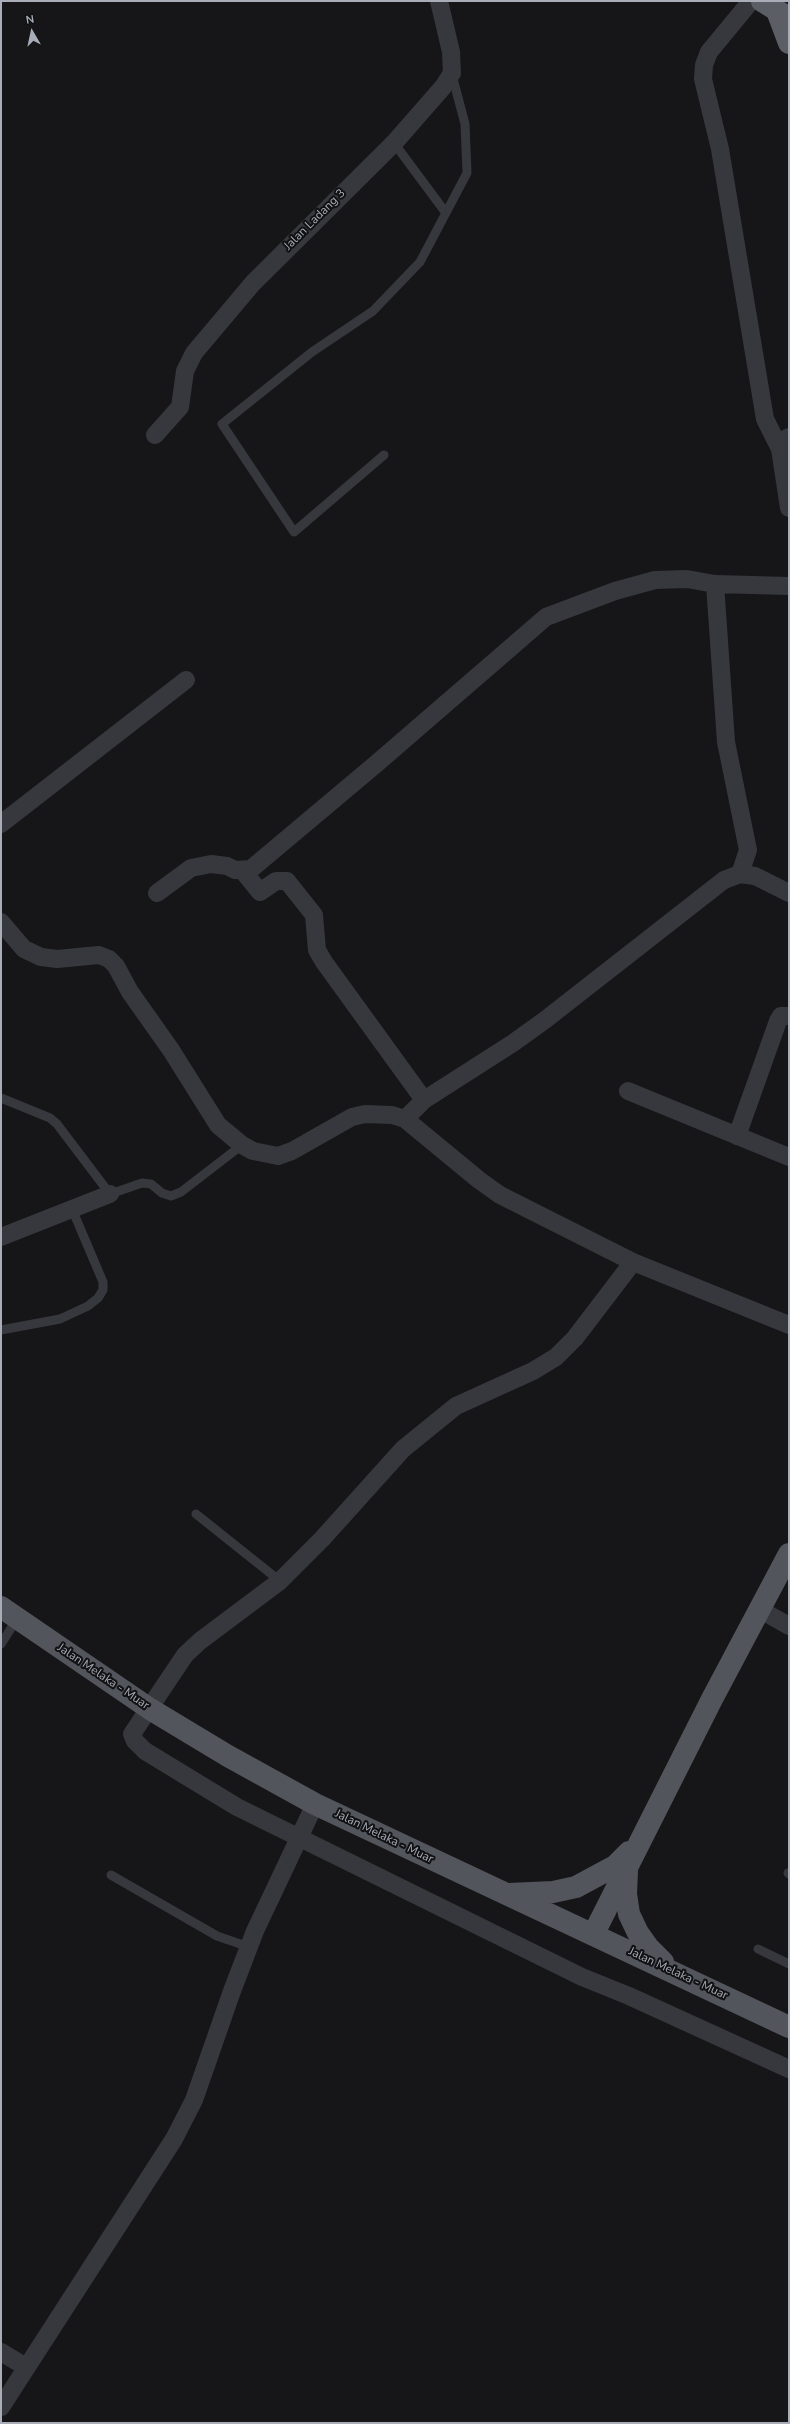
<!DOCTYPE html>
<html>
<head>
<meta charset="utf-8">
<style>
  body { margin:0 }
  #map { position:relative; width:790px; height:2424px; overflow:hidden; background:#161618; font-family:"Nunito Sans",sans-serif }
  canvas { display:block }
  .frame { position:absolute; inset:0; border:2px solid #a8adb8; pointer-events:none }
  .north { position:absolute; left:12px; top:12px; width:40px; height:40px; -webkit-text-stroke:3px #111113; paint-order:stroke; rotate:351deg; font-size:11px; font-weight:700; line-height:16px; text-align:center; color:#a8adb8 }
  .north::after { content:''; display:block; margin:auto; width:14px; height:18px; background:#a8adb8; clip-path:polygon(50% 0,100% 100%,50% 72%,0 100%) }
</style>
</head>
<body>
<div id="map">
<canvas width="790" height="2424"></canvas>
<div class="frame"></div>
<div class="north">N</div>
</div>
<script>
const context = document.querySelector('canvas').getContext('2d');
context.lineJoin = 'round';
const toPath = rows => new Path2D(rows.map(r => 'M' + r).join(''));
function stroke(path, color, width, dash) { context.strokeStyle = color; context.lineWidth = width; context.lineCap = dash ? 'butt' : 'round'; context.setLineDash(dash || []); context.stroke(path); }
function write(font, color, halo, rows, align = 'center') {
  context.font = font + ' "Nunito Sans",sans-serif'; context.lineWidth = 4; context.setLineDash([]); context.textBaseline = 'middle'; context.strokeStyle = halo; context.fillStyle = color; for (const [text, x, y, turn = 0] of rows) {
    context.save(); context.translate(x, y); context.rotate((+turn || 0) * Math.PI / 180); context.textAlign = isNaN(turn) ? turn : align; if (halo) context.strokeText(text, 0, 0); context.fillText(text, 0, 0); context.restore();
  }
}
const service = toPath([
  [394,143,446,213],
  [384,455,294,532,222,424,312,352,373,311,420,262,467,173,465,124,452,75],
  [1,1098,50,1118,57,1124,110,1194,142,1183,151,1184,162,1193,171,1196,181,1192,242,1145],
  [1,1330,60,1319,88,1306,98,1298,103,1290,103,1282,72,1209],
  [196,1514,280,1581],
  [1,1644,17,1619],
  [788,1873,789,1874],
  [111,1875,217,1936,249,1947],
  [758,1949,789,1964]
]);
const minor = toPath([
  [751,1,709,52,704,65,703,79,720,149,765,419,780,449],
  [155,435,180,407,185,371,194,353,253,283,394,143,443,87,452,73,451,52,439,1],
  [789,437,785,439,780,449,789,508],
  [1,824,186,680],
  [243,871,260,892,276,881,287,881,314,915,317,950,324,962,424,1100],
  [740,874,755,876,789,893],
  [157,893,191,868,211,864,227,866,235,870,251,869,376,764,546,617,615,591,655,580,687,579,715,584,789,586],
  [1,922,24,949,41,957,57,959,99,955,109,959,116,966,130,992,171,1050,218,1125,242,1145,253,1151,278,1156,292,1151,352,1117,365,1114,392,1115,405,1119,479,1180,500,1195,633,1262,789,1325],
  [628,1091,789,1157],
  [405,1119,424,1100,513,1043,545,1020,724,880,740,874,748,850,726,742,715,584],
  [737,1136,778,1021,781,1016,789,1016],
  [1,1237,110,1194],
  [633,1262,575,1338,556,1357,533,1371,456,1406,403,1449,322,1539,280,1581,200,1641,185,1655,132,1734,135,1741,145,1751,237,1807,582,1977,629,1996,789,2069],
  [759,1609,789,1626],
  [1,2352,26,2367],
  [1,2407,174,2139,194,2100,232,1991,255,1931,315,1804]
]);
const primary = toPath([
  [1,1607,150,1709,228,1756,315,1804,789,2027],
  [627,1871,626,1894,629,1914,638,1933,648,1947,663,1962],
  [509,1894,553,1892,576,1887,615,1866,629,1852],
  [593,1935,712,1699,789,1554]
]);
const trunk = toPath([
  [762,1,789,18],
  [777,11,789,43]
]);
const streetNames = [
  ["Jalan Ladang 3",315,220,-45],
  ["Jalan Melaka - Muar",103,1677,34],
  ["Jalan Melaka - Muar",384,1837,26],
  ["Jalan Melaka - Muar",678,1974,25]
];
stroke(service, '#37383d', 9);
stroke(minor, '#37383d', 18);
stroke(primary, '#53555c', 22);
stroke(trunk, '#5b5e65', 22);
write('12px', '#a8adb8', '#111113', streetNames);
</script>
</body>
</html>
